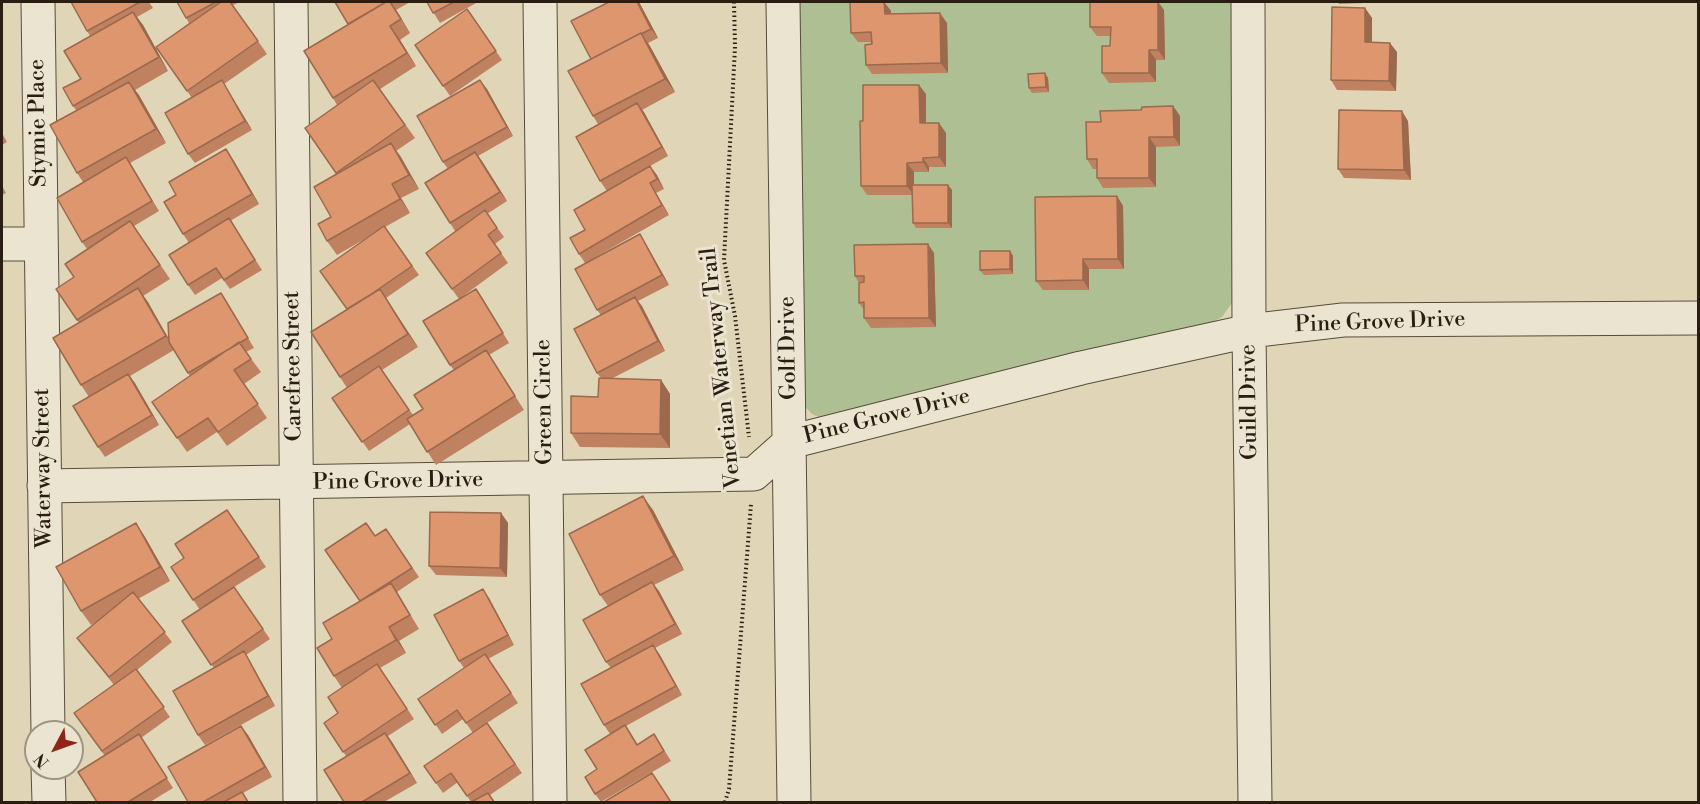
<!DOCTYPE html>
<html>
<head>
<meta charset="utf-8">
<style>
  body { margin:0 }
  #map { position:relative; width:1700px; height:804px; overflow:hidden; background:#e0d6b7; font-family:"Libre Bodoni",serif }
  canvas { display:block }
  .frame { position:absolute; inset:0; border:3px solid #2a1e13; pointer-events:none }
  .north { position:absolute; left:24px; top:720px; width:60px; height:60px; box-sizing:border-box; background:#ebe4d0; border:2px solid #9e9584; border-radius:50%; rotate:229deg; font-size:16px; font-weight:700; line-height:24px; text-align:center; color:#2a1e13 }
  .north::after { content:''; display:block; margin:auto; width:21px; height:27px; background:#8f2418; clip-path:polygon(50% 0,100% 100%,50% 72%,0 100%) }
</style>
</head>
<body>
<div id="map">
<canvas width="1700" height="804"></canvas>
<div class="frame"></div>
<div class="north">N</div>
</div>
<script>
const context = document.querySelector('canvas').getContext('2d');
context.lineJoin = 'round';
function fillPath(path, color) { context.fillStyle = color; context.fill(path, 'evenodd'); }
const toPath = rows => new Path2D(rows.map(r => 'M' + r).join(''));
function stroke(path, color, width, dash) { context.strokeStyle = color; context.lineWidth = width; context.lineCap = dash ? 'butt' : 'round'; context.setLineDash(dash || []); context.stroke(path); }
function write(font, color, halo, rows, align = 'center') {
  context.font = font + ' "Libre Bodoni",serif'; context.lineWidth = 6; context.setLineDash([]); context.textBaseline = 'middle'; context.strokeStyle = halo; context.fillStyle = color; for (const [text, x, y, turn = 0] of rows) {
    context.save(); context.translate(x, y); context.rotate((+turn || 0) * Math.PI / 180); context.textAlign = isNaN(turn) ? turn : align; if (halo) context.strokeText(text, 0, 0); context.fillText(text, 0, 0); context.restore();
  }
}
const green = toPath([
  [794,2,1235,2,1237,287,1232,303,1222,317,1207,325,823,419,812,414,804,406]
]);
const path = toPath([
  [734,2,735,47,724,260,735,316,749,437],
  [725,802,729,789,751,504]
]);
const minor = toPath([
  [38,2,48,732],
  [291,2,300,802],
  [540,2,550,802],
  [783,2,794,802],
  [1248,2,1249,331,1255,802],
  [2,244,41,244],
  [44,486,754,474,790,442,1081,368,1249,331,1343,320,1698,318],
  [48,768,49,802]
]);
const wall = toPath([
  [71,2,149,2,153,8,137,17,143,25,168,71,135,90,166,143,130,163,159,211,134,226,170,279,143,296,169,339,227,302,254,348,246,352,261,372,244,384,267,418,227,446,217,432,187,452,152,402,190,376,174,350,130,376,159,425,105,457,98,447,89,397,81,385,79,323,56,289,74,277,87,249,82,242,83,182,77,173,76,110,73,106,81,79,90,36],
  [177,2,240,2,233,5,267,54,224,84,252,130,195,163,188,154,192,98,156,47,189,23],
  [335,2,410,2,396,10,410,33,400,40,416,66,380,89,415,138,396,151,419,189,401,198,410,213,385,227,419,275,386,298,418,347,382,370,413,415,423,409,454,370,450,365,476,289,509,343,489,355,524,410,436,465,410,424,369,451,332,398,347,388,340,377,347,309,370,236,337,255,327,241,337,174,305,128,337,105,333,98,349,24],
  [427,2,478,2,440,23],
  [609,2,639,2,658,38,648,43,675,92,642,110,668,156,650,166,664,189,656,193,669,215,594,258,640,234,646,244,669,285,638,301,665,351,611,379,661,380,670,394,670,448,580,447,571,433,598,397,601,378,597,373,601,315,597,310,585,263,579,254,585,230,607,191,600,181,598,124,593,116,591,59],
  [884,2,891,11,891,14,947,23,948,73,872,74,866,65,871,42,858,42,851,33],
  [1090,2,1158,2,1164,10,1165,60,1156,60,1156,82,1109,83,1102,73,1110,46,1110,36,1097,36,1090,27],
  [1338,2,1391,2,1339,4],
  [1365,8,1372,18,1372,42,1397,52,1396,91,1337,90,1331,80],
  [467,9,502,60,450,96,415,45],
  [1048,78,1049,92,1032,93,1029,88],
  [487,89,513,136,478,156,507,201,487,214,504,237,495,244,508,263,459,299,426,253,455,231,450,223,448,169,443,162],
  [926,94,926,123,946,133,946,167,929,167,929,172,914,172,914,185,948,185,952,190,952,228,916,228,913,223,913,195,867,195,861,186,863,121],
  [1173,106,1180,116,1180,146,1156,147,1156,187,1103,188,1097,178,1097,169,1093,169,1087,159,1141,110],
  [1408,121,1411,180,1344,178,1338,169],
  [2,133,7,142,2,145],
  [232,158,259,204,230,221,262,270,230,289,222,278,195,295,188,285,189,243,183,234,176,195],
  [2,186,6,193,2,195],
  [1117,196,1123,206,1124,269,1089,269,1089,290,1043,290,1036,281],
  [1010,251,1013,256,1013,274,984,275,980,270],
  [934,253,936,327,871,328,864,318,864,310,859,303,859,283,855,276],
  [227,510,266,567,234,587,270,639,246,655,275,706,205,745,198,735,214,668,182,621,200,610,171,567,184,558],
  [653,510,684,570,654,585,682,634,655,648,682,695,626,726,638,745,654,734,671,761,601,802,595,794,597,769,610,734,604,725,611,668,606,662,608,606,600,595],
  [501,513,508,523,507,577,436,575,429,566],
  [136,523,145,537,170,581,138,599,172,642,137,670,170,717,141,738,173,788,150,802,97,802,105,756,74,713,114,685,77,638,96,622,91,625,81,611],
  [386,529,419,577,397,592,419,629,399,641,406,653,380,668,414,719,388,736,417,783,384,802,344,802,346,756,324,723,338,713,342,688,334,676,332,639,360,601,375,536],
  [489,598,514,645,488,659,518,703,487,723,522,773,490,795,495,802,471,802,458,782,443,793,424,766,473,733,463,719,442,734,418,699,464,668,459,661],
  [248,735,272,777,243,793,249,802,188,802]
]);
const shadedWall = toPath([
  [390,2,398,13,410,33,401,19],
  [637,2,639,2,658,38,651,29],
  [884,2,891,11,891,24,885,14],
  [1158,2,1164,10,1165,60,1158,50],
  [1365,8,1372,18,1372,52,1365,42],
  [133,12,143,25,168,71,159,57],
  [940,13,947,23,948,73,941,63],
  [390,26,400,40,416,66,407,53],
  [641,33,650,46,675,92,665,79],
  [1390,43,1397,52,1396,91,1389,81],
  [1149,50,1156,60,1156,82,1149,73],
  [1045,73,1048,78,1049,92,1046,87],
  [222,80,252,130,245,121],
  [480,80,487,89,513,136,507,127],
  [129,82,139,95,166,143,156,129],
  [919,85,926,94,926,133,920,123],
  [637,103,644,112,668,156,662,147],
  [1173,106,1180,116,1180,146,1174,137],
  [1402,111,1408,121,1411,180,1404,170],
  [939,123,946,133,946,167,939,157],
  [1149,137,1156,147,1156,187,1149,178],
  [391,143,401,157,419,189,409,175],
  [226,149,232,158,259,204,252,194],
  [475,152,482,161,507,201,500,192],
  [923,158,929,167,929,172,923,162],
  [907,163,914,172,914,195,907,186],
  [650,166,657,175,664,189,657,179],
  [650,183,656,193,669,215,662,205],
  [392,184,401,198,410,213,400,199],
  [948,185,952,190,952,228,948,223],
  [1117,196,1123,206,1124,269,1118,259],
  [640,234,646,244,669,285,662,275],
  [928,244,934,253,936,327,929,318],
  [1010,251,1013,256,1013,274,1010,269],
  [1083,259,1089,269,1089,290,1083,280],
  [138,288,148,302,175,350,166,336],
  [380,289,389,303,418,347,408,334],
  [476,289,483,299,509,343,503,333],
  [635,297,642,306,665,351,658,341],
  [128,374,135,383,159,425,152,415],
  [661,380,670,394,670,448,660,434],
  [643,496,653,510,684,570,674,556],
  [501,513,508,523,507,577,500,568],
  [136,523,145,537,170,581,160,567],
  [652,582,659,591,682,634,675,624],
  [483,589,489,598,514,645,508,635],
  [389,627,399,641,406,653,396,640],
  [653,645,660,655,682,695,676,686],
  [244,651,250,661,275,706,268,696],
  [241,726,248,735,272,777,265,767],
  [385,733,392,742,417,783,410,773]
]);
const building = toPath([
  [71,2,140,2,87,31,71,2],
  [177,2,216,2,186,18,177,2],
  [221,2,230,2,258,41,187,91,156,47,221,2],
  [335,2,386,2,348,24,335,2],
  [386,2,390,2,401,19,390,26,407,53,333,98,304,51,386,2],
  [427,2,454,2,433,13,427,2],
  [609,2,637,2,651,29,641,34,641,33,591,59,571,21,609,2],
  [850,2,884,2,885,14,940,13,941,63,866,65,865,45,872,44,871,32,851,33,850,2],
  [1090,2,1158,2,1158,50,1149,50,1149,73,1102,73,1102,46,1110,46,1111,27,1090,27,1090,2],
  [1332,7,1365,8,1365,42,1390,43,1389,81,1331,80,1332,7],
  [467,9,496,51,443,86,415,45,467,9],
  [133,12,159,57,73,106,63,88,81,79,64,51,133,12],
  [641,33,665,79,593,116,568,71,641,33],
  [1045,73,1046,87,1029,88,1028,74,1045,73],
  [222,80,245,121,188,154,165,113,222,80],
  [373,80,405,125,336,173,305,128,373,80],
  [480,80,507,127,443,162,417,116,480,80],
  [129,82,156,129,77,173,50,125,129,82],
  [863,85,919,85,920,123,939,123,939,157,923,158,923,162,907,163,907,186,861,186,860,121,863,121,863,85],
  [637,103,662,147,600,181,576,137,637,103],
  [1173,106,1174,137,1149,137,1149,178,1097,178,1097,159,1087,159,1086,122,1101,122,1100,111,1141,110,1142,107,1173,106],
  [1339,110,1402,111,1404,170,1338,169,1339,110],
  [391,143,409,175,392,184,400,199,327,241,318,224,331,217,314,187,391,143],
  [226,149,252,194,183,234,164,202,176,195,169,182,226,149],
  [475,152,500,192,450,223,425,183,475,152],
  [126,157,152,201,82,242,57,198,126,157],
  [650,166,657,179,650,183,662,205,579,254,570,238,585,230,574,210,650,166],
  [912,185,948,185,948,223,913,223,912,185],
  [1117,196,1118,259,1083,259,1083,280,1036,281,1035,197,1117,196],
  [485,210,497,228,488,235,501,253,452,289,426,253,485,210],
  [229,218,255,260,224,280,216,268,188,285,169,255,229,218],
  [130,221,160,265,77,320,56,289,74,277,65,264,130,221],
  [384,226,412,266,370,295,347,309,320,271,384,226],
  [640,234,662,275,597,310,575,269,640,234],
  [928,244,929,318,864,318,864,302,859,303,859,283,864,282,864,276,855,276,854,245,928,244],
  [980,251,1010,251,1010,269,980,270,980,251],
  [138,288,166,336,81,385,53,338,138,288],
  [380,289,408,334,340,377,311,332,380,289],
  [476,289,503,333,450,365,423,321,476,289],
  [221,293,248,338,188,373,169,342,168,323,221,293],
  [635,297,658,341,597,373,574,329,635,297],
  [239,342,251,359,234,370,258,404,218,432,208,418,177,438,152,402,239,342],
  [486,350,515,396,427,452,407,419,423,409,414,395,486,350],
  [379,366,409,410,362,442,332,398,379,366],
  [128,374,152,415,98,447,73,406,128,374],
  [599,378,661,380,660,434,571,433,571,396,598,397,599,378],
  [643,496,674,556,600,595,569,534,643,496],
  [227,510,259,557,193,600,171,567,184,558,175,544,227,510],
  [430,512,501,513,500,568,429,566,430,512],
  [136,523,160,567,81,611,56,567,136,523],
  [366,523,375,536,386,529,412,568,360,601,325,550,366,523],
  [652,582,675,624,606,662,583,620,652,582],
  [391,583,410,615,389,627,396,640,334,676,317,648,332,639,323,623,391,583],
  [234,587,263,629,211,665,182,621,234,587],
  [483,589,508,635,459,661,434,615,483,589],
  [133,592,165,632,109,677,77,638,133,592],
  [653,645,676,686,604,725,581,684,653,645],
  [244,651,268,696,198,735,173,691,244,651],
  [485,654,511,693,466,723,457,710,435,725,418,699,485,654],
  [377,664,407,709,343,752,324,723,338,713,328,697,377,664],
  [136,669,164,707,102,751,74,713,136,669],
  [487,723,515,764,467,796,451,773,436,783,424,766,487,723],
  [625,725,637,745,654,734,664,751,595,794,585,777,597,769,585,750,625,725],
  [241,726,265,767,203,802,188,802,168,767,241,726],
  [385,733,410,773,362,802,344,802,324,770,385,733],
  [139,734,167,778,128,802,97,802,78,772,139,734],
  [652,773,671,802,604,802,652,773],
  [242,792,248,802,224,802,242,792],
  [488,793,494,802,471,802,488,793]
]);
const streetNames = [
  ["Stymie Place",39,123,-91],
  ["Pine Grove Drive",1380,323,-2],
  ["Golf Drive",789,348,-91],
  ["Carefree Street",294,366,-91],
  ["Venetian Waterway Trail",722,368,-96],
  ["Green Circle",545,402,-91],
  ["Guild Drive",1250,402,-91],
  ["Pine Grove Drive",887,417,-14],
  ["Waterway Street",44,468,-91],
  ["Pine Grove Drive",398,482,-1]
];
fillPath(green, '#adbf93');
stroke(minor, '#584c3c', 35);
stroke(path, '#2a1e13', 4, [1.5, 3]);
stroke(minor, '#ebe4d0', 33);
fillPath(wall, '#bf815f');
fillPath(shadedWall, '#9b694e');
fillPath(building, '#de966f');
stroke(building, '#9b694e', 1.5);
write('22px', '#2a1e13', '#ebe4d0', streetNames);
</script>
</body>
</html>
